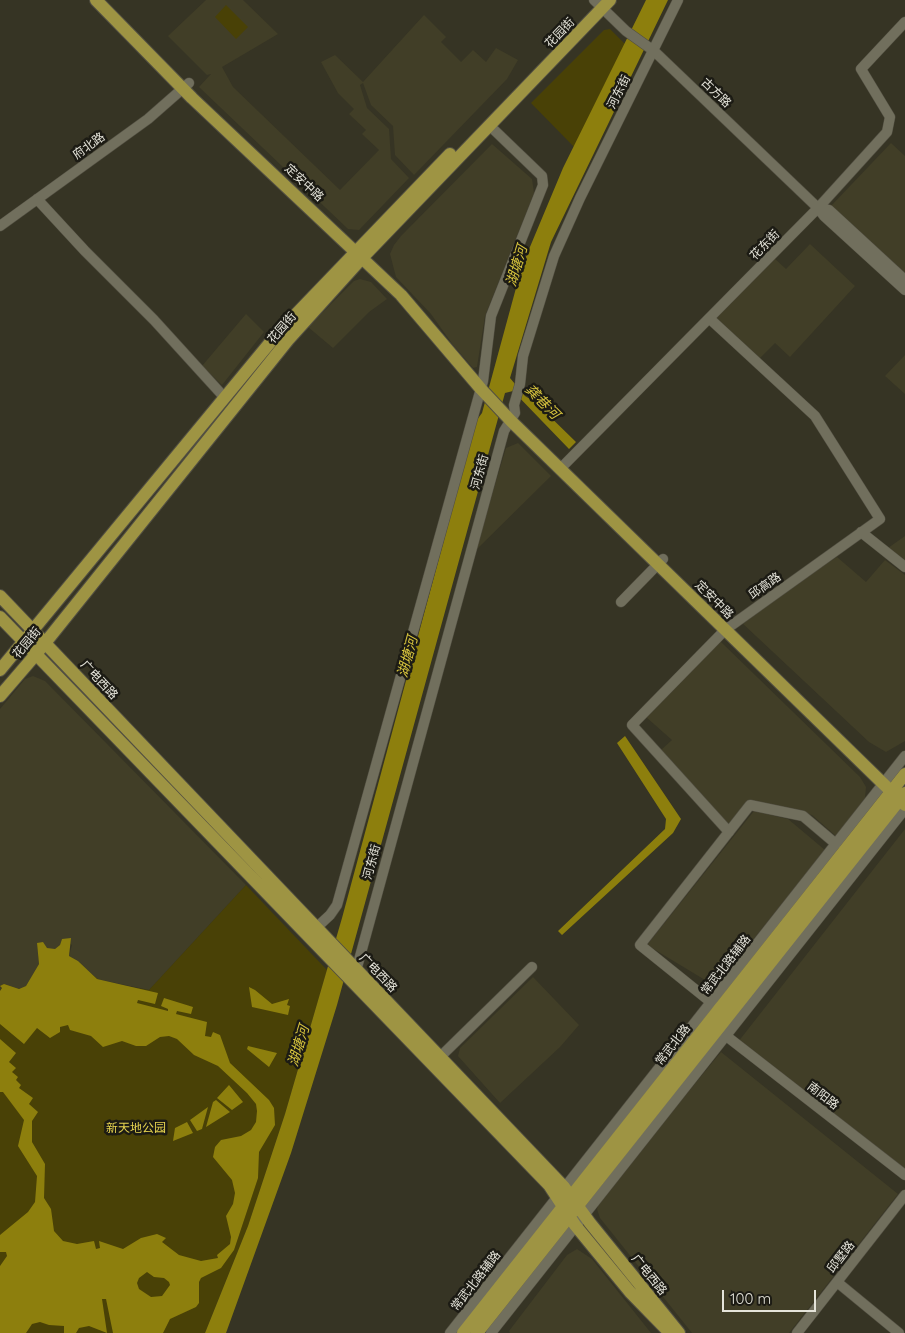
<!DOCTYPE html>
<html>
<head>
<meta charset="utf-8">
<style>
  body { margin:0 }
  #map { position:relative; width:905px; height:1333px; overflow:hidden; background:#363424; font-family:Quicksand,sans-serif }
  canvas { display:block }
  .scale { position:absolute; left:722px; top:1290px; width:94px; height:22px; box-sizing:border-box; border:2px solid #e5e4da; border-top:0; padding-left:6px; font-size:15px; line-height:18px; white-space:nowrap; color:#e5e4da; -webkit-text-stroke:4px #1c1b14; paint-order:stroke }
</style>
</head>
<body>
<div id="map">
<canvas width="905" height="1333"></canvas>
<div class="scale">100 m</div>
</div>
<script>
const context = document.querySelector('canvas').getContext('2d');
context.lineJoin = 'round';
function fillPath(path, color) { context.fillStyle = color; context.fill(path, 'evenodd'); }
const toPath = rows => new Path2D(rows.map(r => 'M' + r).join(''));
function stroke(path, color, width, dash) { context.strokeStyle = color; context.lineWidth = width; context.lineCap = dash ? 'butt' : 'round'; context.setLineDash(dash || []); context.stroke(path); }
function write(font, color, halo, rows, align = 'center') {
  context.font = font + ' Quicksand,"Noto Sans SC",sans-serif'; context.lineWidth = 5; context.setLineDash([]); context.textBaseline = 'middle'; context.strokeStyle = halo; context.fillStyle = color; for (const [text, x, y, turn = 0] of rows) {
    context.save(); context.translate(x, y); context.rotate((+turn || 0) * Math.PI / 180); context.textAlign = isNaN(turn) ? turn : align; if (halo) context.strokeText(text, 0, 0); context.fillText(text, 0, 0); context.restore();
  }
}
const built = toPath([
  [206,0,243,0,278,34,222,67,233,87,340,190,379,150,362,134,366,130,349,114,354,109,338,93,321,62,335,55,363,82,424,15,446,37,441,42,461,62,473,50,486,62,496,48,518,60,507,79,414,175,395,155,393,126,371,105,363,83,360,85,367,108,389,129,391,159,409,178,359,230,348,229,199,87,211,74,207,75,168,36],
  [891,143,905,156,905,274,830,207],
  [492,144,532,179,534,193,485,316,477,367,473,368,453,345,431,314,396,277,390,254,394,245,401,236],
  [810,244,855,286,790,357,775,343,759,359,716,318,774,258,786,269],
  [360,279,371,282,387,299,369,312,333,348,308,327,354,281],
  [246,314,264,332,222,385,202,366],
  [905,355,905,394,885,376],
  [518,443,551,476,475,551,506,448],
  [905,536,905,562,888,548],
  [837,557,866,582,885,560,905,575,905,741,886,752,869,742,741,622,788,588],
  [720,641,860,777,866,787,865,798,836,836,812,815,748,801,728,826,661,750,672,740,646,717],
  [33,676,45,681,246,885,149,990,97,979,78,961,69,956,72,945,62,939,60,945,55,949,49,949,37,943,39,964,26,986,19,989,0,987,2,988,0,991,0,709,25,679],
  [754,811,788,819,825,850,719,982,710,983,647,945],
  [905,829,905,1169,738,1042],
  [533,977,579,1025,560,1047,500,1103,458,1056,460,1048],
  [721,1052,898,1194,789,1333,692,1333,600,1218,597,1209,600,1199],
  [577,1249,592,1259,651,1333,510,1333,509,1331,567,1255]
]);
const green = toPath([
  [226,5,248,27,236,39,215,17],
  [610,29,625,44,574,147,531,103,604,30],
  [246,885,327,970,285,1114,248,1226,205,1333,0,1333,0,991,2,988,0,986,4,984,19,989,91,974,102,982,149,990]
]);
const water = toPath([
  [646,0,668,0,551,242,510,378,525,396,535,402,576,442,569,449,513,391,505,393,337,1005,291,1153,226,1333,205,1333,248,1226,285,1114,342,918,476,421,482,413,522,266,563,168],
  [625,736,681,819,673,833,562,935,558,931,665,829,666,819,617,743],
  [71,938,69,956,78,961,97,979,158,993,155,1004,138,1000,137,1003,168,1011,168,1009,161,1006,164,998,193,1007,191,1014,177,1011,176,1014,207,1022,205,1036,211,1037,213,1032,220,1035,230,1063,269,1100,274,1108,275,1125,259,1152,258,1178,234,1250,221,1268,201,1278,199,1282,199,1303,196,1307,170,1319,163,1333,113,1333,106,1299,102,1299,107,1333,89,1326,79,1328,76,1333,64,1333,64,1326,49,1325,40,1322,32,1324,26,1333,0,1333,0,1266,7,1256,6,1252,0,1252,0,1235,28,1212,35,1202,37,1176,18,1146,24,1120,3,1092,0,1092,0,1039,16,1053,9,1062,16,1068,12,1072,18,1077,16,1080,21,1085,19,1088,33,1098,29,1104,38,1112,32,1121,32,1142,45,1164,44,1198,51,1209,54,1231,63,1241,77,1244,94,1241,96,1249,100,1248,99,1241,123,1249,141,1238,157,1234,166,1238,162,1242,179,1255,201,1261,218,1258,217,1255,230,1244,231,1237,226,1216,233,1204,235,1193,232,1180,213,1157,215,1147,221,1140,241,1136,251,1130,256,1122,257,1111,256,1104,247,1093,218,1066,194,1055,177,1039,169,1036,160,1037,146,1046,136,1046,122,1041,103,1047,91,1036,70,1030,68,1025,60,1027,60,1032,50,1038,37,1028,24,1044,0,1024,0,991,2,988,0,986,4,984,19,989,26,986,39,964,37,943,43,942,47,948,55,949,60,945,62,939],
  [147,1272,154,1277,164,1278,169,1282,170,1285,162,1296,151,1297,139,1289,137,1283,139,1278],
  [249,987,255,990,272,1004,289,999,287,1005,290,1006,288,1015,252,1007],
  [248,1046,277,1053,269,1067,247,1049],
  [229,1085,243,1102,232,1110,217,1098],
  [216,1100,230,1112,206,1127,213,1102],
  [208,1107,202,1129,197,1131,190,1120],
  [187,1122,193,1133,173,1141,175,1128]
]);
const minor = toPath([
  [594,0,626,31,654,51,818,208,824,216,905,290],
  [37,199,85,251,154,320,225,398],
  [818,208,829,210,905,280],
  [0,226,148,119,189,83],
  [710,319,815,416,880,519,725,630,632,725,729,832],
  [561,468,818,208,887,132,890,117,861,69,905,22],
  [861,532,905,567],
  [621,602,663,559],
  [315,929,330,915,337,905,483,381,491,316,543,185,542,176,490,126],
  [356,971,504,431,515,413,514,405,520,384,523,356,554,256,580,198,678,0],
  [712,1003,640,945,750,805,803,816,836,844],
  [725,1035,905,1175],
  [440,1057,532,967],
  [837,1282,899,1333],
  [450,1333,905,756],
  [491,1333,905,809],
  [797,1333,905,1195]
]);
const major = toPath([
  [96,0,192,98,401,295,481,389,511,421,905,805],
  [0,596,564,1187,590,1223,679,1333],
  [0,617,549,1185,575,1225,630,1292,667,1330],
  [0,670,278,333,450,154],
  [0,696,37,653,288,340,362,258,610,0],
  [463,1333,905,774],
  [477,1333,905,793]
]);
const streetNames = [
  ["花园街",560,33,-46],
  ["河东街",619,92,-63],
  ["古方路",716,93,44],
  ["府北路",89,146,-36],
  ["定安中路",304,183,43],
  ["花东街",765,245,-46],
  ["花园街",282,328,-49],
  ["河东街",480,472,-75],
  ["邱高路",765,586,-35],
  ["定安中路",714,600,45],
  ["花园街",27,643,-50],
  ["广电西路",99,680,47],
  ["河东街",372,862,-75],
  ["常武北路辅路",726,965,-52],
  ["广电西路",378,973,46],
  ["常武北路",673,1045,-52],
  ["南阳路",823,1096,38],
  ["邱墅路",841,1257,-52],
  ["广电西路",649,1275,51],
  ["常武北路辅路",476,1281,-52]
];
const parkNames = [
  ["新天地公园",136,1128]
];
const waterNames = [
  ["湖塘河",517,266,-73],
  ["龚巷河",542,402,45],
  ["湖塘河",408,657,-75],
  ["湖塘河",299,1046,-73]
];
fillPath(built, '#413e27');
fillPath(green, '#494106');
fillPath(water, '#8d7f0d');
stroke(minor, '#524f42', 11);
stroke(major, '#524f42', 14);
stroke(minor, '#716f5d', 10);
stroke(major, '#9e9443', 12);
write('12px', '#e5e4da', '#1c1b14', streetNames);
write('12px', '#e6d34f', '#1c1b14', parkNames);
write('italic 14px', '#d7c43d', '#1c1b14', waterNames);
</script>
</body>
</html>
